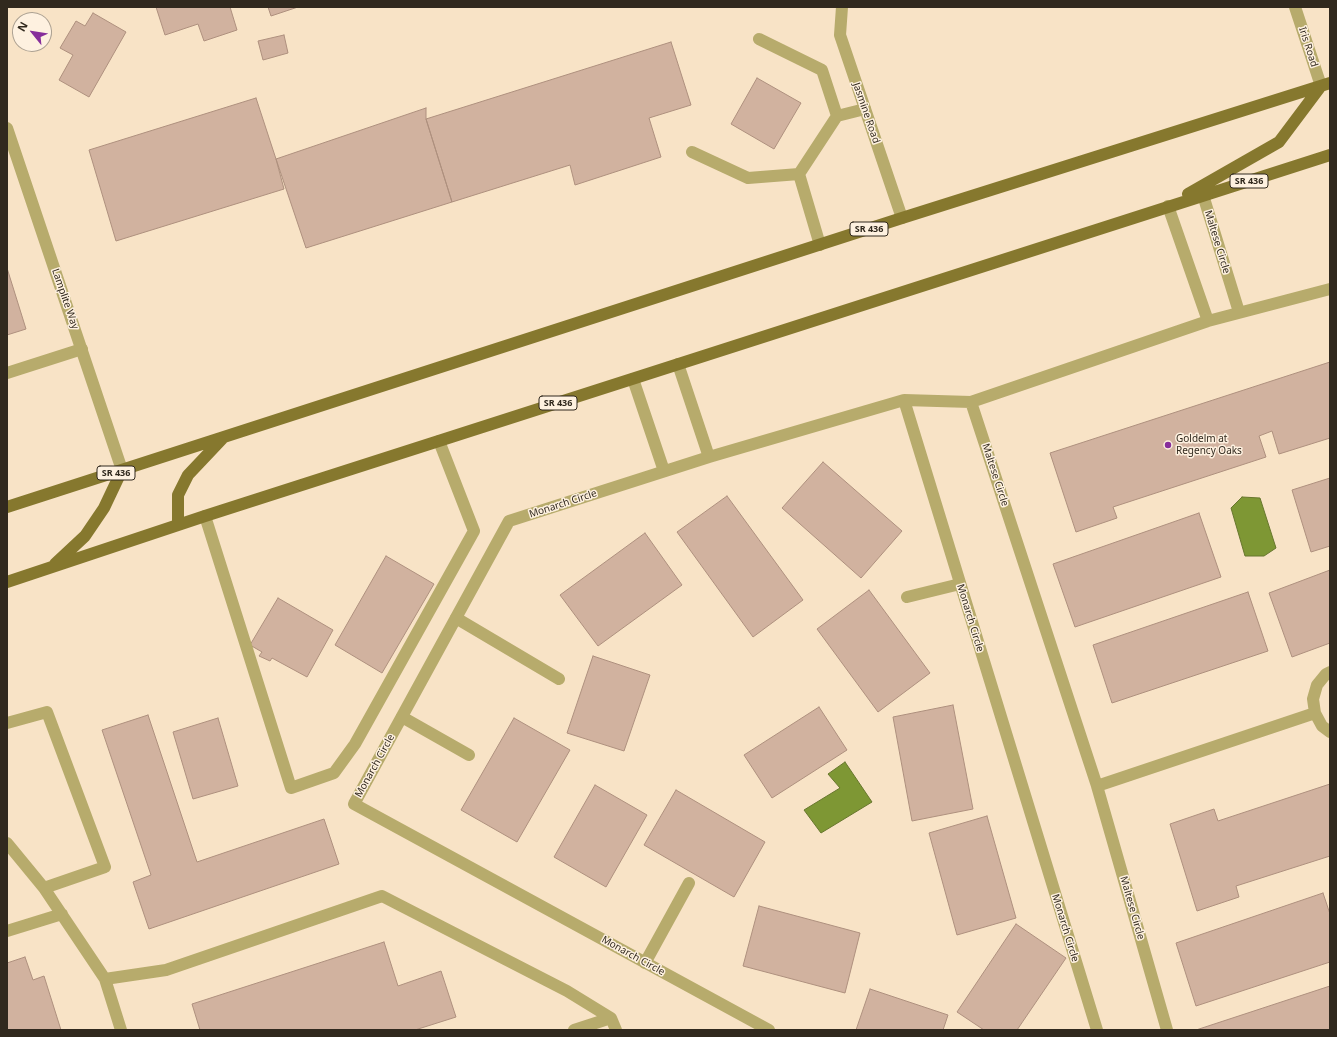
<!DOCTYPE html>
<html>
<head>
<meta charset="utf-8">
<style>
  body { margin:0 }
  #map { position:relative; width:1337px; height:1037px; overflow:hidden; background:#f8e3c6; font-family:"Noto Sans",sans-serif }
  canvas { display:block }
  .frame { position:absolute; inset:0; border:8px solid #31291e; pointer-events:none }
  .north { position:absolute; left:12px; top:12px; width:40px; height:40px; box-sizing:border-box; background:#fef1e0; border:1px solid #aca192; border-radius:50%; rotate:300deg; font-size:11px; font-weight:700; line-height:16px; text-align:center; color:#31291e }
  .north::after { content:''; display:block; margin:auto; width:14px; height:18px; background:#872e9b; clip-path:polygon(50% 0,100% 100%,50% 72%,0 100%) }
</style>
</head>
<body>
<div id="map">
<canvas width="1337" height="1037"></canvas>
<div class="frame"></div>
<div class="north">N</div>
</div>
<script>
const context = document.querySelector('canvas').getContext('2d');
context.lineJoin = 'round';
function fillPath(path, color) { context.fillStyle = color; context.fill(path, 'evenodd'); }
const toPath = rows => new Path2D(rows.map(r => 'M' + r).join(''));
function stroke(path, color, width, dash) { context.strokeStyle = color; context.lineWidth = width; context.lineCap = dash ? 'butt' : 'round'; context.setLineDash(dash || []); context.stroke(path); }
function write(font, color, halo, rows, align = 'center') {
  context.font = font + ' "Noto Sans",sans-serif'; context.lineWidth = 3; context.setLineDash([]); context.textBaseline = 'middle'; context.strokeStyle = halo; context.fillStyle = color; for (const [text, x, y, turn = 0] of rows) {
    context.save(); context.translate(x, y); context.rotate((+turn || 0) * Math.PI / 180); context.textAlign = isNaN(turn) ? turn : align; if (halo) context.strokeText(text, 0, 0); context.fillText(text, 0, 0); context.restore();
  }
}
const water = toPath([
  [1242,497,1260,498,1276,548,1264,556,1245,556,1231,508,1242,497],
  [845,762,872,802,821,833,804,810,840,788,828,774,845,762]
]);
const building = toPath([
  [156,7,230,7,237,30,204,41,198,24,165,35,156,7],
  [268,7,298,7,271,16,268,7],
  [93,13,126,32,89,97,59,80,73,55,60,48,76,21,85,26,93,13],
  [284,35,288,53,263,60,258,41,284,35],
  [671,42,691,105,649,118,661,157,575,185,570,165,452,202,426,119,671,42],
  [757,78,801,103,774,149,731,124,757,78],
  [256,98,276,159,284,189,116,241,89,150,256,98],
  [426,108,426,119,452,202,306,248,276,159,426,108],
  [7,268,26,329,7,335,7,268],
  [1330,362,1330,438,1279,454,1272,431,1259,436,1266,457,1113,507,1117,518,1076,532,1050,453,1330,362],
  [823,462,902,531,861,578,782,508,823,462],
  [1330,478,1330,546,1311,552,1292,490,1330,478],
  [727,496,803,600,753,637,677,532,727,496],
  [1199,513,1221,577,1075,627,1053,564,1199,513],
  [645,533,682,585,598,646,560,595,645,533],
  [386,556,434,584,382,673,335,645,386,556],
  [1330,570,1330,643,1292,657,1269,593,1330,570],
  [869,590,930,673,878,712,817,629,869,590],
  [1248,592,1268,651,1112,703,1093,645,1248,592],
  [278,598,333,630,307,677,272,658,270,661,259,656,262,652,250,645,278,598],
  [593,656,650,675,624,751,567,733,593,656],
  [953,705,973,809,912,821,893,717,953,705],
  [819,707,847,750,772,798,744,755,819,707],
  [148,715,197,862,324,819,339,864,149,929,133,882,151,875,102,730,148,715],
  [218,718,238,786,193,799,173,732,218,718],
  [514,718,570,750,517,842,461,810,514,718],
  [1330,784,1330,856,1236,886,1239,897,1197,911,1170,824,1214,809,1218,821,1330,784],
  [595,785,647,815,606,887,554,857,595,785],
  [676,790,765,842,734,897,644,845,676,790],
  [987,816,1016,918,957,935,929,833,987,816],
  [1323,893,1330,914,1330,962,1196,1006,1176,943,1323,893],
  [759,906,860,933,845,993,743,966,759,906],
  [1016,924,1066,958,1017,1030,984,1030,957,1012,1016,924],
  [384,942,398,986,441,971,456,1017,415,1030,200,1030,192,1004,384,942],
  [25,957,33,980,44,976,61,1030,7,1030,7,963,25,957],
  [1330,986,1330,1030,1196,1030,1330,986],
  [870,989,948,1015,943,1030,856,1030,870,989]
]);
const service = toPath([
  [759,39,822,70,837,116,865,109],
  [692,152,748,178,799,174,820,245],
  [799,174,837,116],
  [7,373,82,349],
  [205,516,291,788,334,773,355,744,474,531,439,441],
  [907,597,960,584],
  [456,618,559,679],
  [402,717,469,755],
  [7,723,47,712,105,867,44,888],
  [7,843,44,888,105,979,166,970,382,896,567,991,611,1018,616,1030],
  [7,931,62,914],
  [645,963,689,883],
  [105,979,121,1030],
  [574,1030,611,1018]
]);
const minor = toPath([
  [842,7,840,35,902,218],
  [1295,7,1321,86],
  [7,128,122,470],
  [1203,195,1239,312],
  [1168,206,1208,321],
  [678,364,709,457],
  [633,379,664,471],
  [904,400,971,402],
  [1330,672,1326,674,1317,685,1313,699,1315,713,1322,726,1330,732],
  [1097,786,1315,713],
  [769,1030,354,804,509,521,709,457,904,400,1097,1030],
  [1167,1030,1097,786,971,402,1208,321,1330,289]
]);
const primary = toPath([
  [1188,194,1279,142,1321,86],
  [7,507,902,218,1330,83],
  [178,525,178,495,188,475,223,438],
  [55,564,85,536,104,508,122,470],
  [7,582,205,516,1330,155]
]);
const markers = [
  [1168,445,4,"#872e9b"]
];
const shields = [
  [1249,181,38],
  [869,229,38],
  [558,403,38],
  [116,473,38]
];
const shieldNames = [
  ["SR 436",1249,181],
  ["SR 436",869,229],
  ["SR 436",558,403],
  ["SR 436",116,473]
];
const streetNames = [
  ["Iris Road",1308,47,72],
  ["Jasmine Road",866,113,71],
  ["Maltese Circle",1217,242,73],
  ["Lamplite Way",65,299,71],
  ["Maltese Circle",995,475,72],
  ["Monarch Circle",563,504,-18],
  ["Monarch Circle",970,618,73],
  ["Monarch Circle",375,766,-61],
  ["Maltese Circle",1132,908,74],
  ["Monarch Circle",1065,928,73],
  ["Monarch Circle",633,956,29]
];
const poiNames = [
  ["Goldelm at",1176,439],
  ["Regency Oaks",1176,451]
];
fillPath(water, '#7e9734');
stroke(water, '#67762d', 1);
fillPath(building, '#d1b29f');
stroke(building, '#ae907e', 1);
stroke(service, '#b7ab6c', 12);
stroke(minor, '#b7ab6c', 12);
stroke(primary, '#86782e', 12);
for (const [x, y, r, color] of markers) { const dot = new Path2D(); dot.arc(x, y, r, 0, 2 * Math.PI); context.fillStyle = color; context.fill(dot); stroke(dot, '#fef1e0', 1.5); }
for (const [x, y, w] of shields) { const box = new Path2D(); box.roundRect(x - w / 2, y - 7, w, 14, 3); context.fillStyle = '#fef1e0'; context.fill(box); stroke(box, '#31291e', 1); }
write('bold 9px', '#31291e', null, shieldNames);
write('10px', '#31291e', '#fef1e0', streetNames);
write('10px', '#31291e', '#fef1e0', poiNames, 'left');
</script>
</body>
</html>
